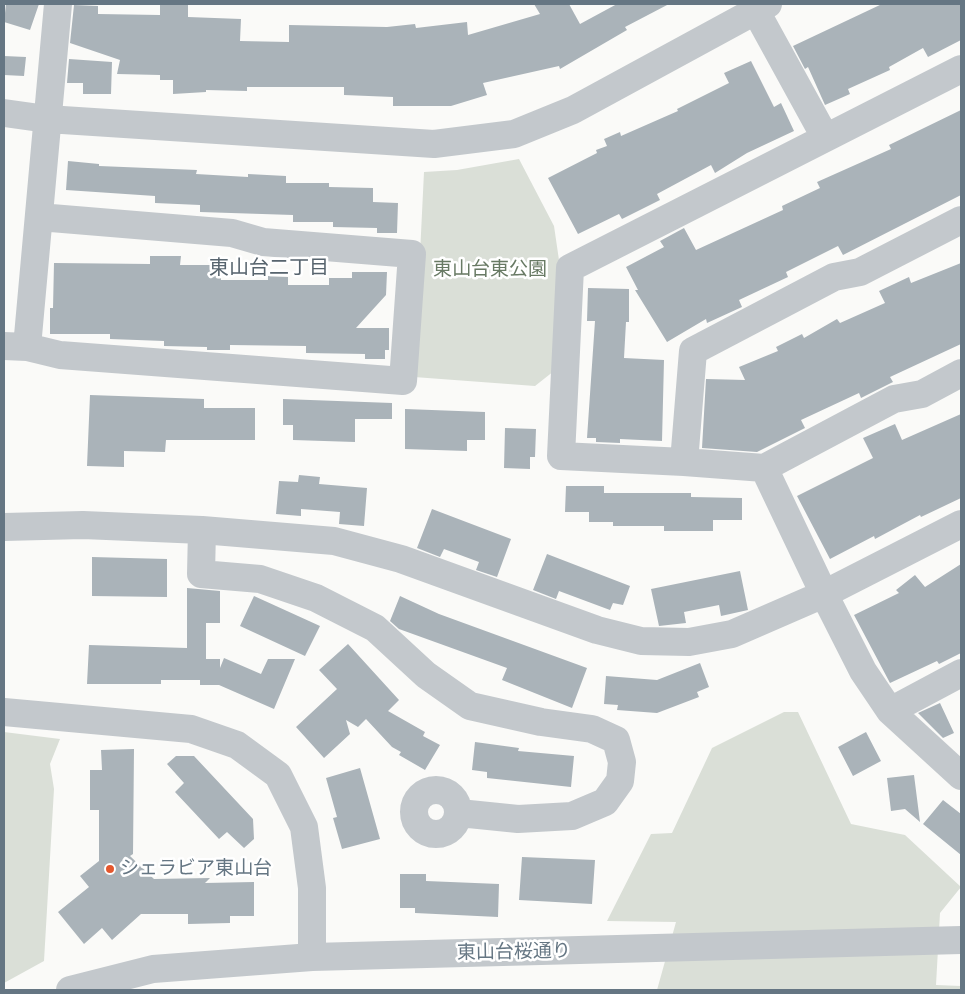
<!DOCTYPE html>
<html>
<head>
<meta charset="utf-8">
<style>
  body { margin:0 }
  #map { position:relative; width:965px; height:994px; overflow:hidden; background:#fafaf8; font-family:"Titillium Web",sans-serif }
  canvas { display:block }
  .frame { position:absolute; inset:0; border:5px solid #657683; pointer-events:none }
</style>
</head>
<body>
<div id="map">
<canvas width="965" height="994"></canvas>
<div class="frame"></div>
</div>
<script>
const context = document.querySelector('canvas').getContext('2d');
context.lineJoin = 'round';
function fillPath(path, color) { context.fillStyle = color; context.fill(path, 'evenodd'); }
const toPath = rows => new Path2D(rows.map(r => 'M' + r).join(''));
function stroke(path, color, width, dash) { context.strokeStyle = color; context.lineWidth = width; context.lineCap = dash ? 'butt' : 'round'; context.setLineDash(dash || []); context.stroke(path); }
function write(font, color, halo, rows, align = 'center') {
  context.font = font + ' "Titillium Web","Noto Sans JP",sans-serif'; context.lineWidth = 5; context.setLineDash([]); context.textBaseline = 'middle'; context.strokeStyle = halo; context.fillStyle = color; for (const [text, x, y, turn = 0] of rows) {
    context.save(); context.translate(x, y); context.rotate((+turn || 0) * Math.PI / 180); context.textAlign = isNaN(turn) ? turn : align; if (halo) context.strokeText(text, 0, 0); context.fillText(text, 0, 0); context.restore();
  }
}
const green = toPath([
  [519,159,554,226,560,267,554,371,535,386,414,377,424,172,457,170],
  [784,712,798,712,851,824,905,835,961,887,940,913,936,985,961,986,961,990,657,990,676,922,607,921,651,834,672,833,712,748],
  [4,732,60,739,50,764,54,789,44,961,4,983]
]);
const building = toPath([
  [6,4,39,4,30,30,4,22],
  [534,4,569,4,580,24,617,4,669,4,625,27,627,30,560,69,559,66,483,83,487,95,451,106,393,106,393,97,344,95,344,87,247,87,247,91,206,90,206,92,173,94,173,80,160,80,160,75,117,74,120,60,70,43,74,5,98,6,98,14,160,15,160,5,188,5,188,17,241,19,240,41,289,42,289,25,387,27,415,24,416,28,467,22,468,35,540,14],
  [882,4,961,4,961,40,928,57,923,48,889,67,890,70,848,89,850,94,825,105,808,67,805,69,793,46],
  [4,56,26,57,24,76,4,75],
  [69,59,112,62,111,94,83,94,83,83,67,83],
  [751,61,774,107,781,103,794,131,747,153,715,173,711,165,657,194,660,200,622,219,619,214,578,234,548,178,597,153,596,150,607,146,604,139,620,132,621,136,678,111,677,109,729,83,724,73],
  [961,110,961,195,843,255,838,246,786,272,788,277,739,300,742,307,707,323,706,319,667,342,635,290,638,290,626,267,664,247,660,241,684,228,696,250,783,210,782,206,820,188,817,182,891,149,889,145],
  [68,161,99,164,99,166,197,170,196,174,248,177,248,174,286,176,286,183,329,183,329,187,373,188,373,202,398,203,397,233,377,233,377,228,333,227,333,222,293,222,293,215,200,212,200,205,155,203,155,196,66,190],
  [150,256,181,256,180,265,213,265,212,273,221,273,221,280,268,280,268,276,288,277,288,285,329,285,329,278,352,278,352,272,387,272,386,295,356,328,389,328,389,350,385,350,385,359,365,359,365,354,306,353,306,346,230,345,230,350,207,350,207,347,164,346,164,341,110,339,110,334,50,334,50,308,53,308,54,263,150,264],
  [961,263,961,344,890,377,893,382,861,398,859,393,801,420,805,428,757,452,702,448,706,379,745,380,739,367,778,351,776,347,802,334,804,338,837,319,840,323,885,303,879,291,909,277,911,283],
  [588,288,629,289,629,322,626,322,624,358,664,360,662,441,620,439,620,443,596,442,596,438,587,438,595,321,587,321],
  [90,395,204,399,204,408,255,408,255,440,166,440,165,452,124,451,124,467,87,466],
  [283,399,392,403,392,419,355,419,355,442,293,440,293,425,283,425],
  [405,409,485,412,485,440,467,440,467,451,405,449],
  [961,414,961,498,921,517,920,515,875,539,874,536,830,559,797,496,873,458,863,438,895,424,902,440],
  [505,428,536,429,535,457,530,457,530,469,504,468],
  [299,475,320,477,319,484,367,488,364,526,339,524,340,512,301,509,301,516,276,514,279,481,298,482],
  [566,486,604,486,604,493,691,493,691,497,742,498,742,520,713,520,713,531,664,531,664,526,613,526,613,522,589,522,589,512,565,512],
  [432,509,511,539,497,577,476,570,479,562,444,549,440,557,417,548],
  [547,554,630,586,623,605,613,603,610,610,559,591,556,599,533,590],
  [92,557,167,559,167,597,92,596],
  [961,564,961,653,939,664,937,661,890,683,854,615,899,593,896,590,915,575,925,587],
  [740,571,748,610,721,616,719,605,684,612,686,623,659,626,651,589],
  [187,588,220,591,220,623,206,623,206,659,220,659,220,668,224,658,261,674,268,659,295,659,274,709,219,685,200,685,200,680,161,680,161,684,87,684,89,645,187,648],
  [254,596,320,626,305,656,240,626],
  [400,596,439,614,587,668,572,708,502,680,507,668,399,629,390,621],
  [348,644,399,700,388,711,425,732,423,736,440,745,425,770,399,755,401,752,392,747,366,719,358,727,346,720,350,734,324,758,296,727,337,689,319,670],
  [700,663,709,687,697,692,699,697,657,713,617,710,618,705,604,704,606,676,657,680],
  [940,703,954,733,943,738,918,713],
  [866,732,881,761,853,776,838,747],
  [475,742,519,748,518,751,574,756,571,787,487,778,487,772,472,770],
  [134,749,133,854,130,856,154,879,210,878,205,883,254,882,254,916,230,916,230,923,188,924,188,914,141,914,112,940,102,928,84,944,58,912,89,887,80,876,99,861,99,810,90,810,90,770,102,770,101,750],
  [176,756,194,756,253,819,254,839,244,848,227,832,219,839,175,792,184,783,167,764],
  [360,768,380,839,342,849,333,818,337,817,326,778],
  [914,775,920,822,905,809,891,811,887,778],
  [943,800,961,814,961,855,923,824],
  [522,857,595,860,592,904,519,900],
  [400,874,426,874,426,881,499,884,498,917,415,913,415,908,400,908]
]);
const minor = toPath([
  [752,4,825,137],
  [961,69,570,268,561,456,684,462,764,468,824,594,863,671,890,711,961,776],
  [4,113,47,119,434,144,514,134,573,110,768,4],
  [4,346,27,347,58,4],
  [27,347,60,355,403,381,412,254,263,242,232,233,39,217],
  [684,462,693,351,834,277,860,272,961,220],
  [764,468,894,399,922,394,961,373],
  [4,527,83,525,202,530,334,541,401,559,597,630,641,641,689,642,732,634,824,594,961,524],
  [202,530,201,574,260,579,316,598,375,628,426,675,470,706,541,722,592,729,616,740,622,762,620,781,605,802,572,816,518,819,459,813],
  [890,711,961,673],
  [4,712,191,729,237,745,278,775,304,827,312,888,312,957],
  '414 812a22 22 0 1 1 44 0a22 22 0 1 1-44 0Z',
  [70,990,153,969,312,957,961,940]
]);
const markers = [
  [110,869,5,"#e4572e"]
];
const parkNames = [
  ["東山台東公園",490,270]
];
const poiNames = [
  ["シェラビア東山台",120,869]
];
const streetNames = [
  ["東山台桜通り",514,953,-1]
];
const neighbourhoodNames = [
  ["東山台二丁目",269,269]
];
fillPath(green, '#dadfd7');
fillPath(building, '#aab3b9');
stroke(minor, '#c3c8cc', 28);
for (const [x, y, r, color] of markers) { const dot = new Path2D(); dot.arc(x, y, r, 0, 2 * Math.PI); context.fillStyle = color; context.fill(dot); stroke(dot, '#fff', 2); }
write('19px', '#687a64', '#fff', parkNames);
write('19px', '#657683', '#fff', poiNames, 'left');
write('19px', '#657683', '#fff', streetNames);
write('20px', '#57646e', '#fff', neighbourhoodNames);
</script>
</body>
</html>
